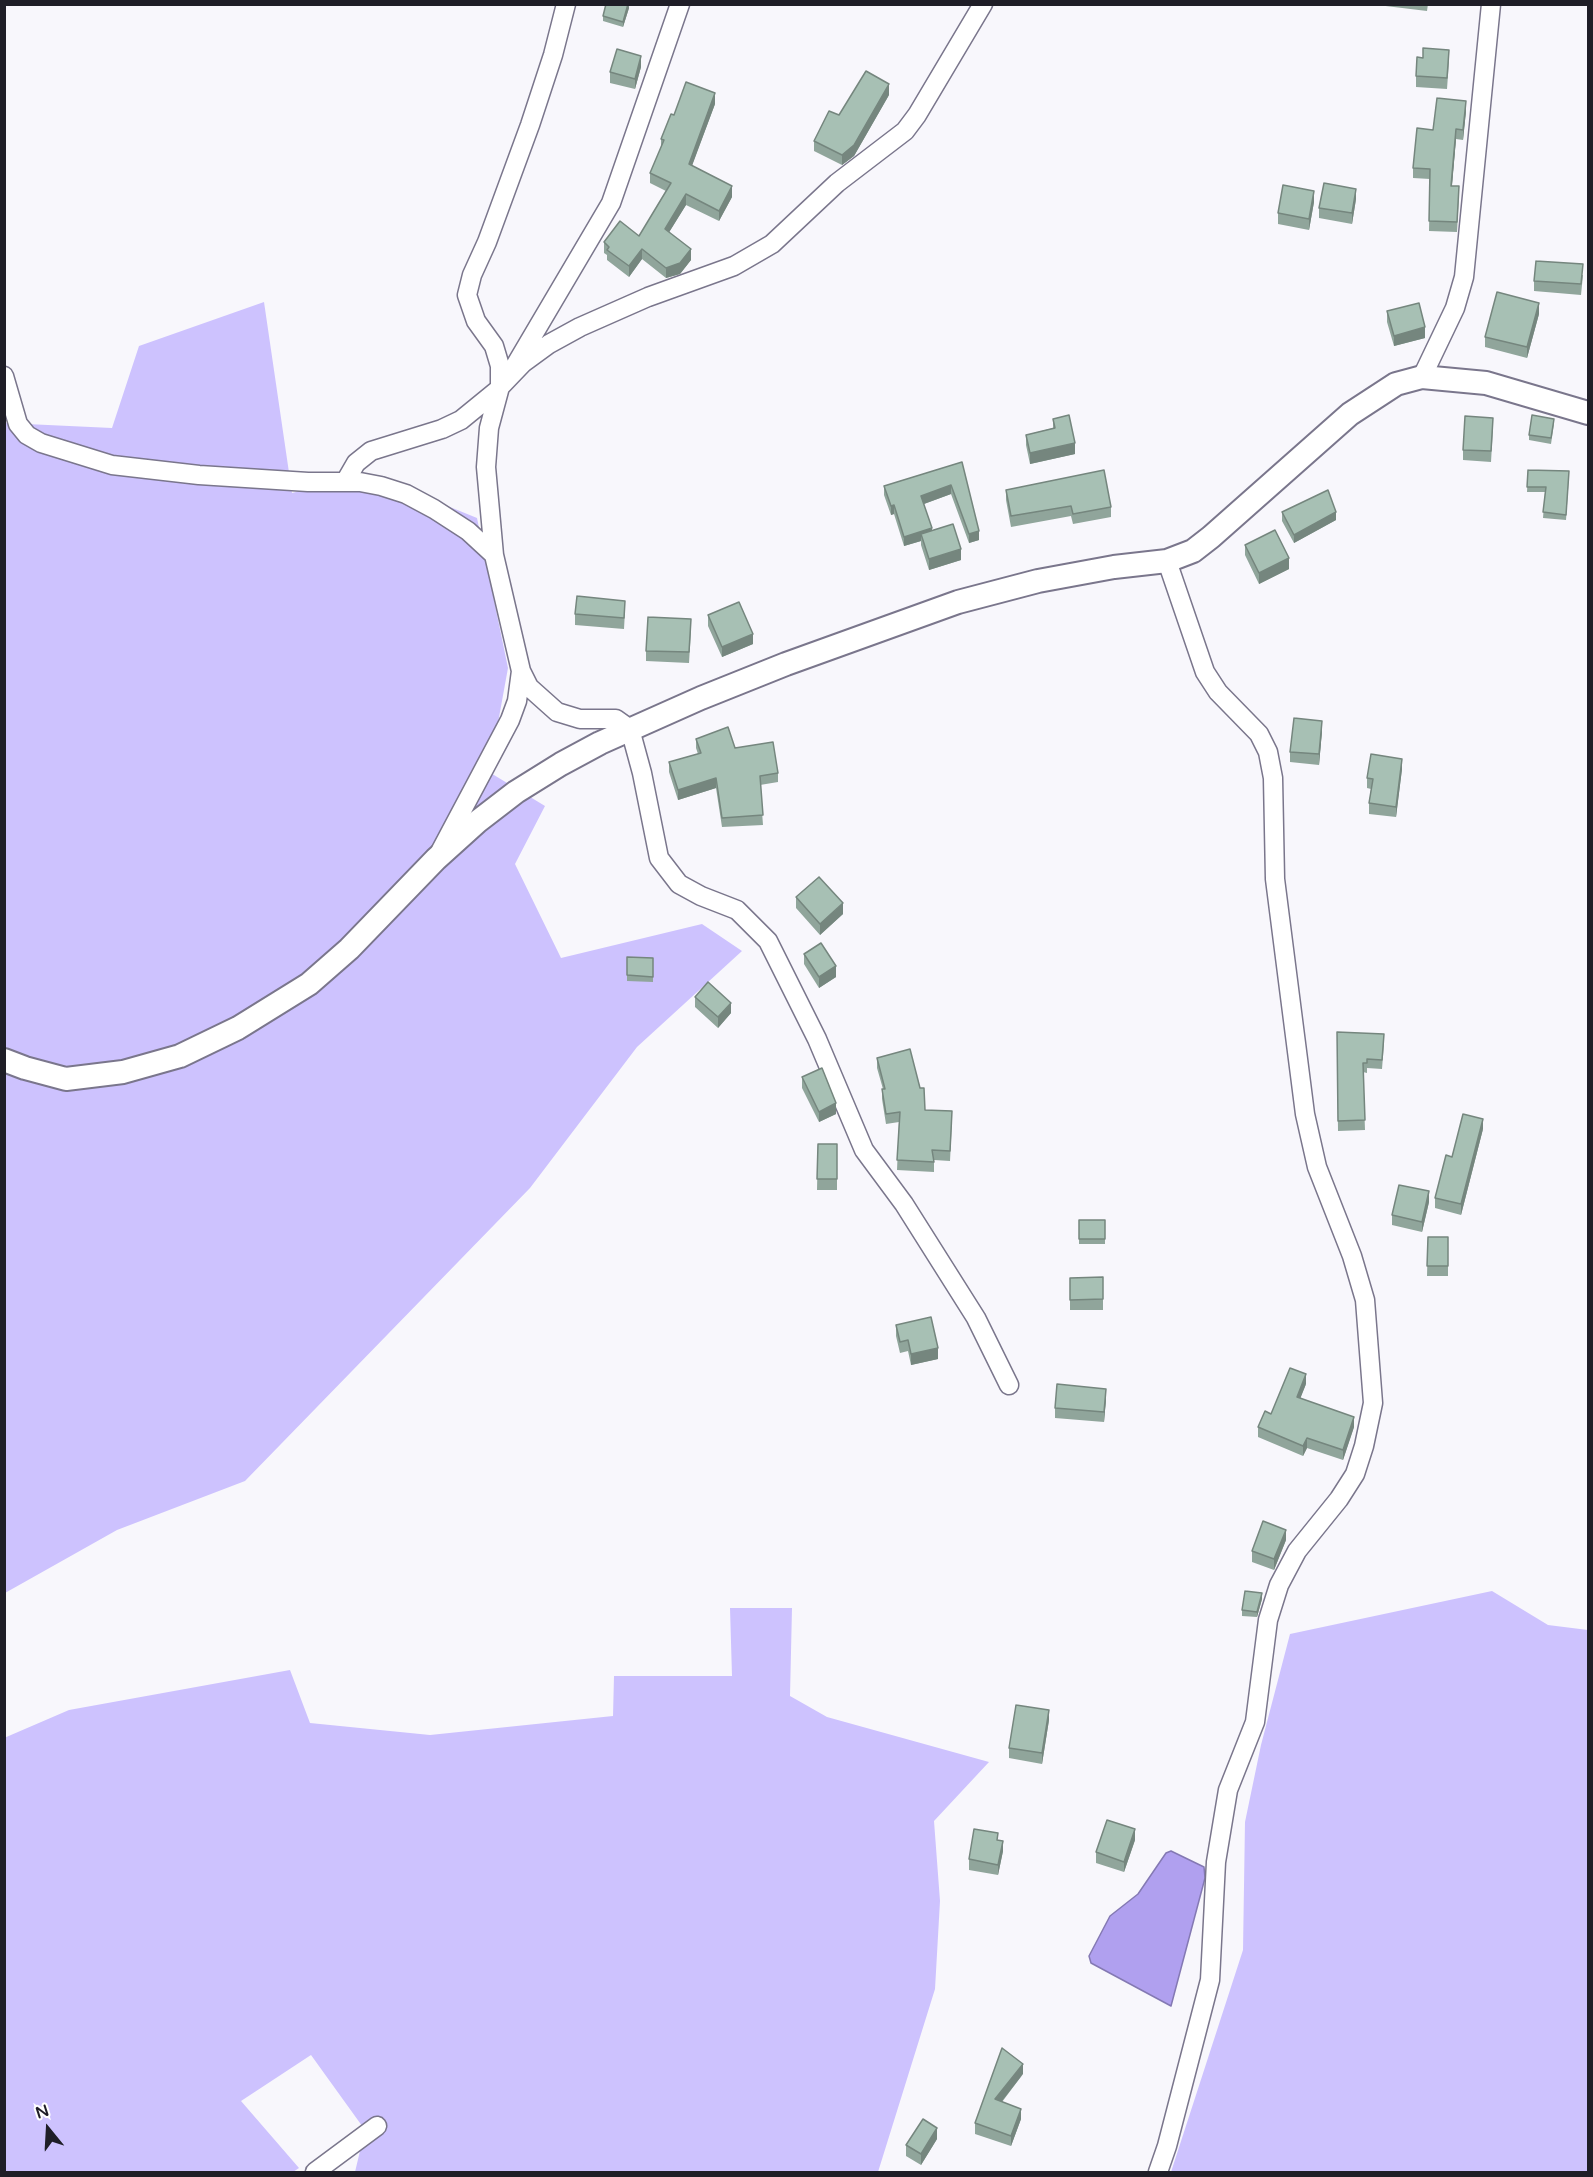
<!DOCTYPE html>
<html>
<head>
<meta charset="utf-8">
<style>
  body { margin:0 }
  #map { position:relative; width:1593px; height:2177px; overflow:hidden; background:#f8f7fc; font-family:"Varela Round",sans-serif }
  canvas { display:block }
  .frame { position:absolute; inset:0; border:6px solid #1f1e27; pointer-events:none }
  .north { position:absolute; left:18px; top:2099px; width:60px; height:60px; -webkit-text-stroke:4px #fff; paint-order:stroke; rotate:342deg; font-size:16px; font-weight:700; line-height:24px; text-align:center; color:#1f1e27 }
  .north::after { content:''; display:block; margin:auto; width:21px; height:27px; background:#1f1e27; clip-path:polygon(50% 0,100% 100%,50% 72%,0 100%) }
</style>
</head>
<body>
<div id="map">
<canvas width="1593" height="2177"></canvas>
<div class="frame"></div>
<div class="north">N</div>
</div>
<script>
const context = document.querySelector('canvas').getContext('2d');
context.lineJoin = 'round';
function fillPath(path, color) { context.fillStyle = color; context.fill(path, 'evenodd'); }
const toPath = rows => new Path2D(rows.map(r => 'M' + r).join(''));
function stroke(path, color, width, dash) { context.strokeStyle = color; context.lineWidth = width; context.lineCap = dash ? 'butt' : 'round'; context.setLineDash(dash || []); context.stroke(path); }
const green = toPath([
  [264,302,292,493,354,477,423,496,477,518,508,668,489,772,545,806,515,864,561,958,702,924,742,951,637,1047,530,1188,245,1481,117,1530,5,1593,5,423,112,428,139,346],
  [1492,1591,1548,1625,1588,1630,1588,2172,1171,2172,1243,1950,1245,1822,1261,1745,1290,1634],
  [730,1608,792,1608,790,1696,827,1717,989,1762,934,1821,940,1901,935,1989,878,2172,355,2172,365,2130,311,2055,241,2101,299,2168,293,2172,5,2172,4,1738,69,1710,290,1670,310,1723,430,1735,613,1716,614,1676,732,1676]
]);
const water = toPath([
  [1171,1851,1204,1867,1205,1878,1171,2006,1091,1963,1089,1956,1110,1916,1138,1894,1166,1853,1171,1851]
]);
const minor = toPath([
  [983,4,917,115,905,131,837,183,772,244,734,266,648,297,580,327,549,344,523,363,500,387,489,428,486,467,494,555,521,671,529,687,557,712,580,719,616,719,630,729,642,773,659,858,679,884,701,896,737,910,768,941,817,1039,864,1150,904,1204,976,1318,1009,1385],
  [516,364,611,203,680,4],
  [4,376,18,424,27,435,41,443,112,465,199,475,308,482,360,482,381,486,406,494,434,509,468,531,494,555],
  [1422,377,1455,308,1464,277,1491,4],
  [500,387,500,366,494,346,476,321,467,295,472,275,487,242,530,125,553,55,566,4],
  [345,482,356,463,371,451,442,429,461,420,499,389],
  [441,850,510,720,517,701,521,671],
  [315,2172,377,2126],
  [1158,2172,1167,2146,1210,1980,1216,1862,1228,1790,1255,1722,1268,1620,1279,1585,1297,1551,1339,1499,1355,1474,1364,1446,1373,1403,1365,1300,1352,1256,1317,1167,1305,1114,1275,879,1273,778,1268,752,1259,734,1218,692,1205,672,1167,561]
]);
const tertiary = toPath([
  [4,1060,25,1068,66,1079,123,1072,180,1056,238,1028,309,984,349,949,436,859,477,822,516,792,561,764,600,743,701,698,786,664,958,602,1038,581,1114,567,1167,561,1193,551,1211,537,1350,414,1396,384,1422,377,1486,383,1588,413]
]);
const wall = toPath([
  [629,4,629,8,623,27,603,21,603,16],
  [1369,4,1428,4,1427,11],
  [1449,61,1447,89,1416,87,1416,76],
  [641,67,635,89,610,83,610,72],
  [889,95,854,156,842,165,814,151,814,141,839,115],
  [715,104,692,165,732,197,719,221,686,205,669,232,691,260,680,274,666,278,642,259,629,277,607,260,607,255,604,253,604,242,639,236,666,191,650,183,650,173,661,147,661,139,674,115],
  [1466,111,1463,140,1456,139,1452,186,1459,196,1457,232,1429,231,1430,179,1413,178,1413,168,1433,130],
  [1356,199,1352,224,1319,218,1319,208],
  [1314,202,1309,230,1278,224,1278,213],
  [1583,275,1581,295,1534,291,1534,281],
  [1387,311,1425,338,1394,346,1387,322],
  [1539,314,1527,358,1485,347,1485,337],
  [1053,419,1075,454,1030,464,1026,445,1026,435,1053,428],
  [1554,424,1551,444,1529,440,1529,435],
  [1493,428,1491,462,1463,460,1463,450],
  [962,462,979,540,969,543,951,494,924,504,932,531,961,560,929,570,921,545,921,541,904,546,894,514,891,515,884,495,884,486],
  [1528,470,1569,476,1566,520,1543,518,1545,492,1527,492],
  [1006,490,1111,507,1111,517,1073,524,1071,516,1011,527,1006,500],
  [1282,512,1336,520,1294,543,1282,521],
  [1245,545,1289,569,1259,584,1245,555],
  [625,611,624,629,575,625,575,614],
  [708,615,753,644,722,657,708,626],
  [691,630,689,663,646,661,646,651],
  [1322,731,1319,765,1290,762,1290,752],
  [696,739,735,748,778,773,778,782,760,785,763,825,722,827,716,788,678,800,669,772,669,762,698,754,696,748],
  [1402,769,1396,817,1369,814,1369,803,1371,789,1367,788,1367,778],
  [796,897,843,914,820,935,796,908],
  [804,954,836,977,819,988,804,964],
  [627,957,653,958,653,982,627,981],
  [695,997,731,1013,718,1028,695,1007],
  [1337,1032,1384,1043,1382,1069,1367,1068,1367,1073,1363,1072,1365,1130,1338,1131],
  [877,1058,925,1110,952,1121,950,1161,934,1160,934,1172,897,1170,899,1122,886,1124,882,1099,882,1089,883,1089,877,1068],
  [802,1077,836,1114,819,1122,802,1088],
  [1483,1129,1461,1215,1435,1208,1435,1198,1452,1157],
  [818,1144,837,1144,837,1190,817,1190],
  [1429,1202,1422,1232,1392,1225,1392,1215],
  [1079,1220,1105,1220,1105,1244,1079,1244],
  [1428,1237,1448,1237,1448,1276,1427,1276],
  [1070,1278,1103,1299,1103,1310,1070,1310],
  [896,1325,938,1359,911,1365,908,1351,900,1353,896,1336],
  [1306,1384,1300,1398,1354,1427,1343,1460,1307,1448,1303,1456,1258,1437,1258,1427,1271,1414],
  [1106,1399,1104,1422,1055,1418,1055,1408],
  [1286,1540,1274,1570,1252,1562,1252,1551],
  [1262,1599,1257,1617,1242,1616,1242,1610],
  [1049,1720,1042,1764,1009,1758,1009,1748],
  [1135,1840,1124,1872,1096,1863,1096,1852],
  [1003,1851,998,1875,969,1870,969,1859],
  [1023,2074,1002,2102,1021,2119,1011,2146,975,2134,975,2123],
  [937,2139,921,2165,906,2156,906,2145]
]);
const shadedWall = toPath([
  [628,4,629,8,623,27,623,22],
  [641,56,641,67,635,89,635,79],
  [889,84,889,95,854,156,842,165,842,155],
  [715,93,715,104,689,174,689,164],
  [1466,101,1466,111,1463,140,1463,130],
  [1456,129,1456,139,1451,196,1451,186],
  [732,186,732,197,719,221,719,211],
  [1356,189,1356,199,1352,224,1352,213],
  [1314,191,1314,202,1309,230,1309,219],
  [686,194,686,205,665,239,665,229],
  [642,249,642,259,629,277,629,266],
  [691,249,691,260,680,274,666,278,666,268],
  [1539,303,1539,314,1527,358,1527,347],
  [1425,327,1425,338,1394,346,1394,336],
  [1075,443,1075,454,1030,464,1030,453],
  [951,485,951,494,921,505,921,496],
  [894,505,894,514,891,515,891,506],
  [1336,512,1336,520,1294,543,1294,535],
  [932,528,932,537,921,534,921,541,904,546,904,537],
  [979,531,979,540,969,543,969,534],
  [961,549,961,560,929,570,929,559],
  [1289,558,1289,569,1259,584,1259,573],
  [753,634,753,644,722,657,722,647],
  [1322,721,1322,731,1319,765,1319,754],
  [1402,759,1402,769,1396,817,1396,807],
  [716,778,716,788,678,800,678,790],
  [843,903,843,914,820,935,820,924],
  [836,966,836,977,819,988,819,977],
  [731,1003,731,1013,718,1028,718,1017],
  [836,1103,836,1114,819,1122,819,1112],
  [1483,1119,1483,1129,1461,1215,1461,1204],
  [1429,1191,1429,1202,1422,1232,1422,1222],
  [938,1348,938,1359,911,1365,911,1354],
  [1306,1374,1306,1384,1297,1407,1297,1397],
  [1106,1389,1106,1399,1104,1422,1104,1412],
  [1354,1417,1354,1427,1343,1460,1343,1450],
  [1307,1438,1307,1448,1303,1456,1303,1446],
  [1286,1530,1286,1540,1274,1570,1274,1559],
  [1262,1593,1262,1599,1257,1617,1257,1612],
  [1049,1710,1049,1720,1042,1764,1042,1753],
  [1135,1829,1135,1840,1124,1872,1124,1862],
  [1003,1841,1003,1851,998,1875,998,1865],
  [1023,2064,1023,2074,995,2110,995,2099],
  [1021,2109,1021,2119,1011,2146,1011,2136],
  [937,2128,937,2139,921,2165,921,2154]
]);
const building = toPath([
  [606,4,628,4,623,22,603,16,606,4],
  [1423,48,1449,50,1447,78,1416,76,1417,57,1423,58,1423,48],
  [617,49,641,56,635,79,610,72,617,49],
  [866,71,889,84,854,145,842,155,814,141,829,111,839,115,866,71],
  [686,82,715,93,689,164,732,186,719,211,686,194,665,229,691,249,680,263,666,268,642,249,629,266,607,250,609,247,604,242,620,221,639,236,671,183,650,173,664,140,661,139,671,114,674,115,686,82],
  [1437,98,1466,101,1463,130,1456,129,1451,186,1459,186,1457,222,1429,221,1430,169,1413,168,1417,128,1433,130,1437,98],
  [1324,183,1356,189,1352,213,1319,208,1324,183],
  [1283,185,1314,191,1309,219,1278,213,1283,185],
  [1536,261,1583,264,1581,284,1534,281,1536,261],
  [1497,292,1539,303,1527,347,1485,337,1497,292],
  [1419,303,1425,327,1394,336,1387,311,1419,303],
  [1069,415,1075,443,1030,453,1026,435,1055,428,1053,419,1069,415],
  [1532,415,1554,419,1551,438,1529,435,1532,415],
  [1465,416,1493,418,1491,451,1463,450,1465,416],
  [962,462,979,531,969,534,951,485,921,496,932,528,904,537,894,505,891,506,884,486,962,462],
  [1104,470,1111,507,1073,514,1071,506,1011,516,1006,490,1104,470],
  [1528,470,1569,471,1566,515,1543,512,1546,487,1527,487,1528,470],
  [1328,490,1336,512,1294,535,1282,512,1328,490],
  [953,524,961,549,929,559,921,534,953,524],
  [1275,530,1289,558,1259,573,1245,545,1275,530],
  [577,596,625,601,624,618,575,614,577,596],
  [739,602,753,634,722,647,708,615,739,602],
  [648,617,691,619,689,652,646,651,648,617],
  [1294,718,1322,721,1319,754,1290,752,1294,718],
  [728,727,735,748,773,742,778,773,760,776,763,815,722,818,716,778,678,790,669,762,701,753,696,739,728,727],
  [1371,754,1402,759,1396,807,1369,803,1373,779,1367,778,1371,754],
  [819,877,843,903,820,924,796,897,819,877],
  [821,943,836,966,819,977,804,954,821,943],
  [627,957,653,958,653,977,627,975,627,957],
  [708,982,731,1003,718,1017,695,997,708,982],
  [1337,1032,1384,1034,1382,1060,1367,1059,1367,1063,1363,1063,1365,1120,1338,1121,1337,1032],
  [910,1049,920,1088,924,1088,925,1110,952,1111,950,1151,932,1150,934,1162,897,1160,900,1112,886,1114,882,1089,885,1089,877,1058,910,1049],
  [822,1068,836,1103,819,1112,802,1077,822,1068],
  [1463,1114,1483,1119,1461,1204,1435,1198,1446,1155,1452,1157,1463,1114],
  [818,1144,837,1144,837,1179,817,1179,818,1144],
  [1399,1185,1429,1191,1422,1222,1392,1215,1399,1185],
  [1079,1220,1105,1220,1105,1239,1079,1239,1079,1220],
  [1428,1237,1448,1237,1448,1266,1427,1266,1428,1237],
  [1103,1277,1103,1299,1070,1300,1070,1278,1103,1277],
  [931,1317,938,1348,911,1354,908,1340,900,1342,896,1325,931,1317],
  [1290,1368,1306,1374,1297,1397,1354,1417,1343,1450,1307,1438,1303,1446,1258,1427,1265,1411,1271,1414,1290,1368],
  [1057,1384,1106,1389,1104,1412,1055,1408,1057,1384],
  [1263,1521,1286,1530,1274,1559,1252,1551,1263,1521],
  [1245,1591,1262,1593,1257,1612,1242,1610,1245,1591],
  [1016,1705,1049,1710,1042,1753,1009,1748,1016,1705],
  [1107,1820,1135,1829,1124,1862,1096,1852,1107,1820],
  [974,1829,998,1833,997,1840,1003,1841,998,1865,969,1859,974,1829],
  [1002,2048,1023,2064,995,2099,1021,2109,1011,2136,975,2123,1002,2048],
  [923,2119,937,2128,921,2154,906,2145,923,2119]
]);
fillPath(green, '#cdc2fe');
fillPath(water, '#b0a0ef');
stroke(water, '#8479b3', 1.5);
stroke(minor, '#7a768c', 21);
stroke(tertiary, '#7a768c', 26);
stroke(minor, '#fff', 18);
stroke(tertiary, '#fff', 22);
fillPath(wall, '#90a59b');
fillPath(shadedWall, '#75867e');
fillPath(building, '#a7c0b4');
stroke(building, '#75867e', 1.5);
</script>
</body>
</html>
